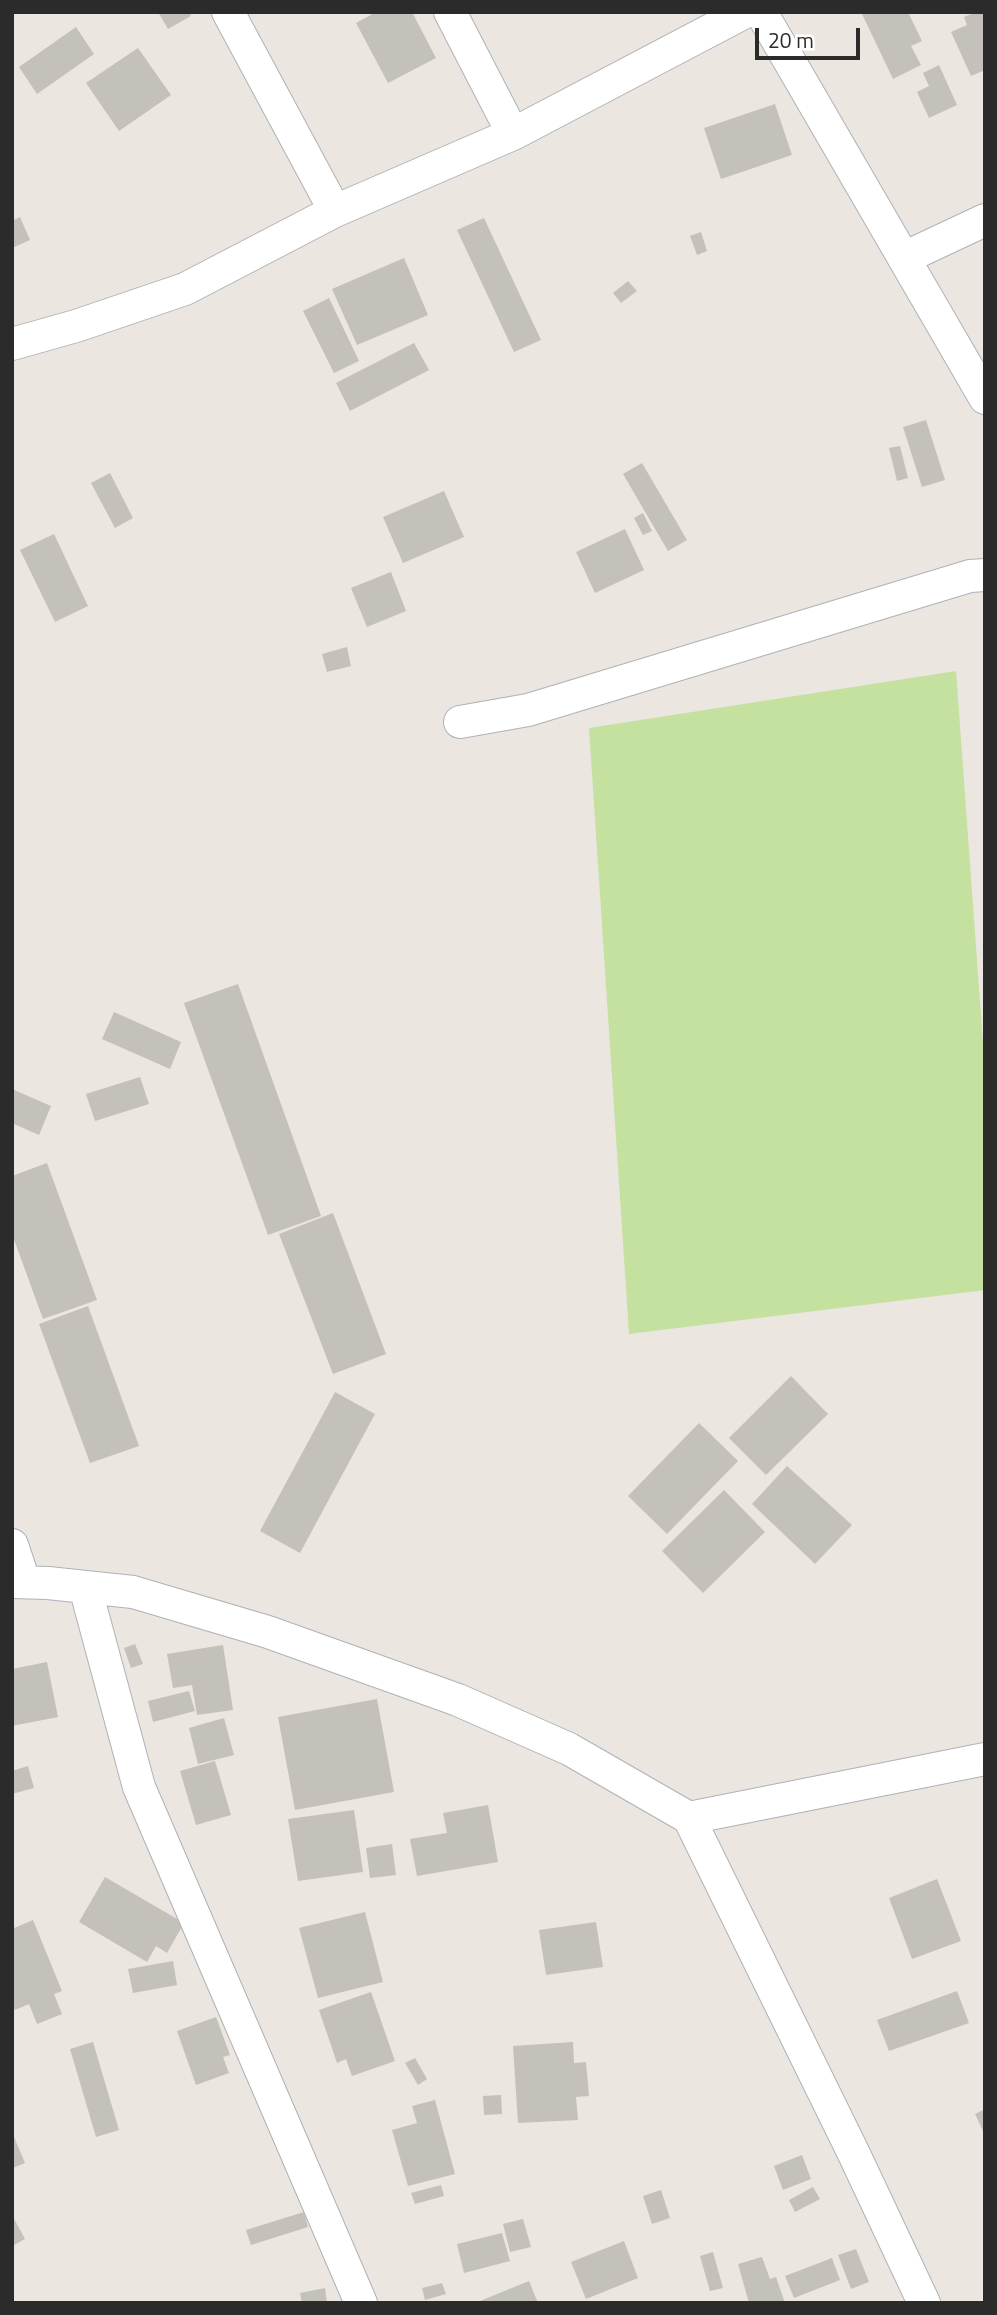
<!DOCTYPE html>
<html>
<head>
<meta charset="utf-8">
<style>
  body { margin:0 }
  #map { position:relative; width:997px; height:2315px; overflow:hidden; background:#ebe6df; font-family:"Titillium Web",sans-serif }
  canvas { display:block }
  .frame { position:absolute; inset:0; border:14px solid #2b2b2b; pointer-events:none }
  .scale { position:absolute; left:755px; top:28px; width:105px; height:32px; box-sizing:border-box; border:4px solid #2b2b2b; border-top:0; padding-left:9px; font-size:21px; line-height:24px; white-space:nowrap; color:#2b2b2b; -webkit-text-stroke:5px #fff; paint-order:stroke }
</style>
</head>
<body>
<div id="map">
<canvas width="997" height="2315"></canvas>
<div class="frame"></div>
<div class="scale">20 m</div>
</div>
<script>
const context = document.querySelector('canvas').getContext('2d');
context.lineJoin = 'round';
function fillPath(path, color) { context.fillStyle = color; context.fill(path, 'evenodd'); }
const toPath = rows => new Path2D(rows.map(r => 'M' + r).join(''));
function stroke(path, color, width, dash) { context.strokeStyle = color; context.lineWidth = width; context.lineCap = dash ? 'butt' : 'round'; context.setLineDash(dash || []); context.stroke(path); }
const pitch = toPath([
  [956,671,985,1071,985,1290,629,1334,589,728]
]);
const building = toPath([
  [158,12,189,12,191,16,168,29],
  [376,12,412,12,436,58,388,83,356,23],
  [861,12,908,12,922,41,911,46,921,65,893,79],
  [976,12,985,12,985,70,971,76,951,32,967,25,964,17],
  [76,27,94,54,37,94,19,67],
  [138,48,171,95,119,131,86,83],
  [939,65,957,105,929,118,917,92,929,86,923,73],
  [775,104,792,155,721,179,704,128],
  [20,217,30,240,12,248,12,221],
  [484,218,541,340,514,352,457,230],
  [701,232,707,251,697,255,690,236],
  [404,258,428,315,357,345,332,289],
  [628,281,637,291,621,303,613,293],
  [329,298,359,361,334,373,303,311],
  [414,343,429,370,350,411,336,383],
  [926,420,945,480,922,487,903,427],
  [900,446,908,478,897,481,889,448],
  [642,463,687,540,668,551,623,474],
  [110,473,133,518,115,528,91,483],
  [444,491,464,537,403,563,383,517],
  [643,513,652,531,643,535,634,518],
  [625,529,644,570,595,593,576,552],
  [54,534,88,606,55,622,20,550],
  [391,572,406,611,367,627,351,588],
  [347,647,351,666,327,672,322,654],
  [238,984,321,1216,268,1235,184,1003],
  [114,1012,181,1042,170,1069,102,1039],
  [140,1077,149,1104,95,1121,86,1094],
  [12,1089,51,1106,39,1135,12,1123],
  [47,1163,97,1300,43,1319,12,1234,12,1176],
  [333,1213,386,1354,333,1374,279,1234],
  [88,1306,139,1446,90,1463,39,1324],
  [791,1376,828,1414,766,1475,729,1438],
  [335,1392,375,1414,300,1553,260,1531],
  [699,1423,738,1461,667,1534,628,1496],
  [787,1466,852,1525,815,1564,752,1504],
  [724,1490,765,1532,703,1593,662,1551],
  [135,1644,143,1664,131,1668,124,1648],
  [223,1645,233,1710,197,1715,192,1685,173,1688,167,1654],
  [47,1662,58,1717,12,1726,12,1669],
  [189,1691,195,1711,153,1722,148,1701],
  [377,1699,394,1792,295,1810,278,1717],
  [224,1718,234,1755,198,1764,189,1728],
  [215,1761,231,1815,196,1825,180,1771],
  [28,1766,34,1788,12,1794,12,1771],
  [488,1805,498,1862,417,1876,410,1839,447,1833,443,1813],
  [354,1810,363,1872,298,1881,288,1819],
  [392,1844,396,1875,370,1878,366,1848],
  [105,1877,184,1923,167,1953,156,1946,147,1962,79,1922],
  [937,1879,961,1941,912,1959,889,1898],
  [365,1912,383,1982,318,1998,299,1928],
  [33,1920,62,1991,54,1994,62,2014,37,2024,29,2004,15,2010,12,2005,12,1929],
  [596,1922,603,1967,546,1975,539,1930],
  [173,1961,177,1985,133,1993,128,1969],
  [957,1991,969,2023,889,2051,877,2020],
  [371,1992,395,2061,352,2076,346,2059,337,2063,319,2010],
  [216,2017,230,2055,223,2057,229,2073,196,2085,177,2031],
  [93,2042,119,2130,96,2137,70,2049],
  [573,2042,574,2063,586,2062,589,2096,576,2097,578,2120,518,2123,513,2046],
  [415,2058,427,2079,418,2085,405,2063],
  [501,2095,502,2114,484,2115,483,2096],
  [435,2100,455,2174,408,2186,392,2130,417,2123,412,2106],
  [985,2109,985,2135,975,2114],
  [12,2132,25,2163,13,2168,12,2166],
  [802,2155,811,2179,783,2190,774,2166],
  [441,2185,444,2196,415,2204,411,2193],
  [813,2187,820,2199,795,2212,789,2200],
  [661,2190,670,2218,652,2224,643,2196],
  [304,2212,308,2227,251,2245,246,2230],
  [12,2215,25,2239,12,2246],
  [523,2219,531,2247,510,2252,503,2224],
  [502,2233,510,2261,464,2273,457,2244],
  [624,2241,638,2278,586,2299,571,2262],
  [856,2249,869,2282,851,2289,838,2255],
  [713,2252,723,2288,710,2291,700,2256],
  [762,2257,770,2279,776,2277,785,2303,749,2303,738,2264],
  [832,2258,840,2280,794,2298,785,2276],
  [529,2281,538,2303,475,2303],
  [442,2283,446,2294,425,2300,422,2288],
  [325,2288,327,2303,302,2303,300,2293]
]);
const street = toPath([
  [228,12,335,211],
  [450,12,513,134],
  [761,12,985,398],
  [904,258,985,220],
  [12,344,76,326,185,289,335,211,513,134,745,12],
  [460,722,528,710,970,576,985,575],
  [12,1545,24,1581],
  [12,1582,48,1583,133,1592,268,1632,458,1700,569,1749,689,1818,854,2154,924,2303],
  [85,1587,139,1787,361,2303],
  [689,1818,985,1759]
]);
fillPath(pitch, '#c4e19f');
fillPath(building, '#c4c0ba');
stroke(street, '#afb1ba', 34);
stroke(street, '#fff', 32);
</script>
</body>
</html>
